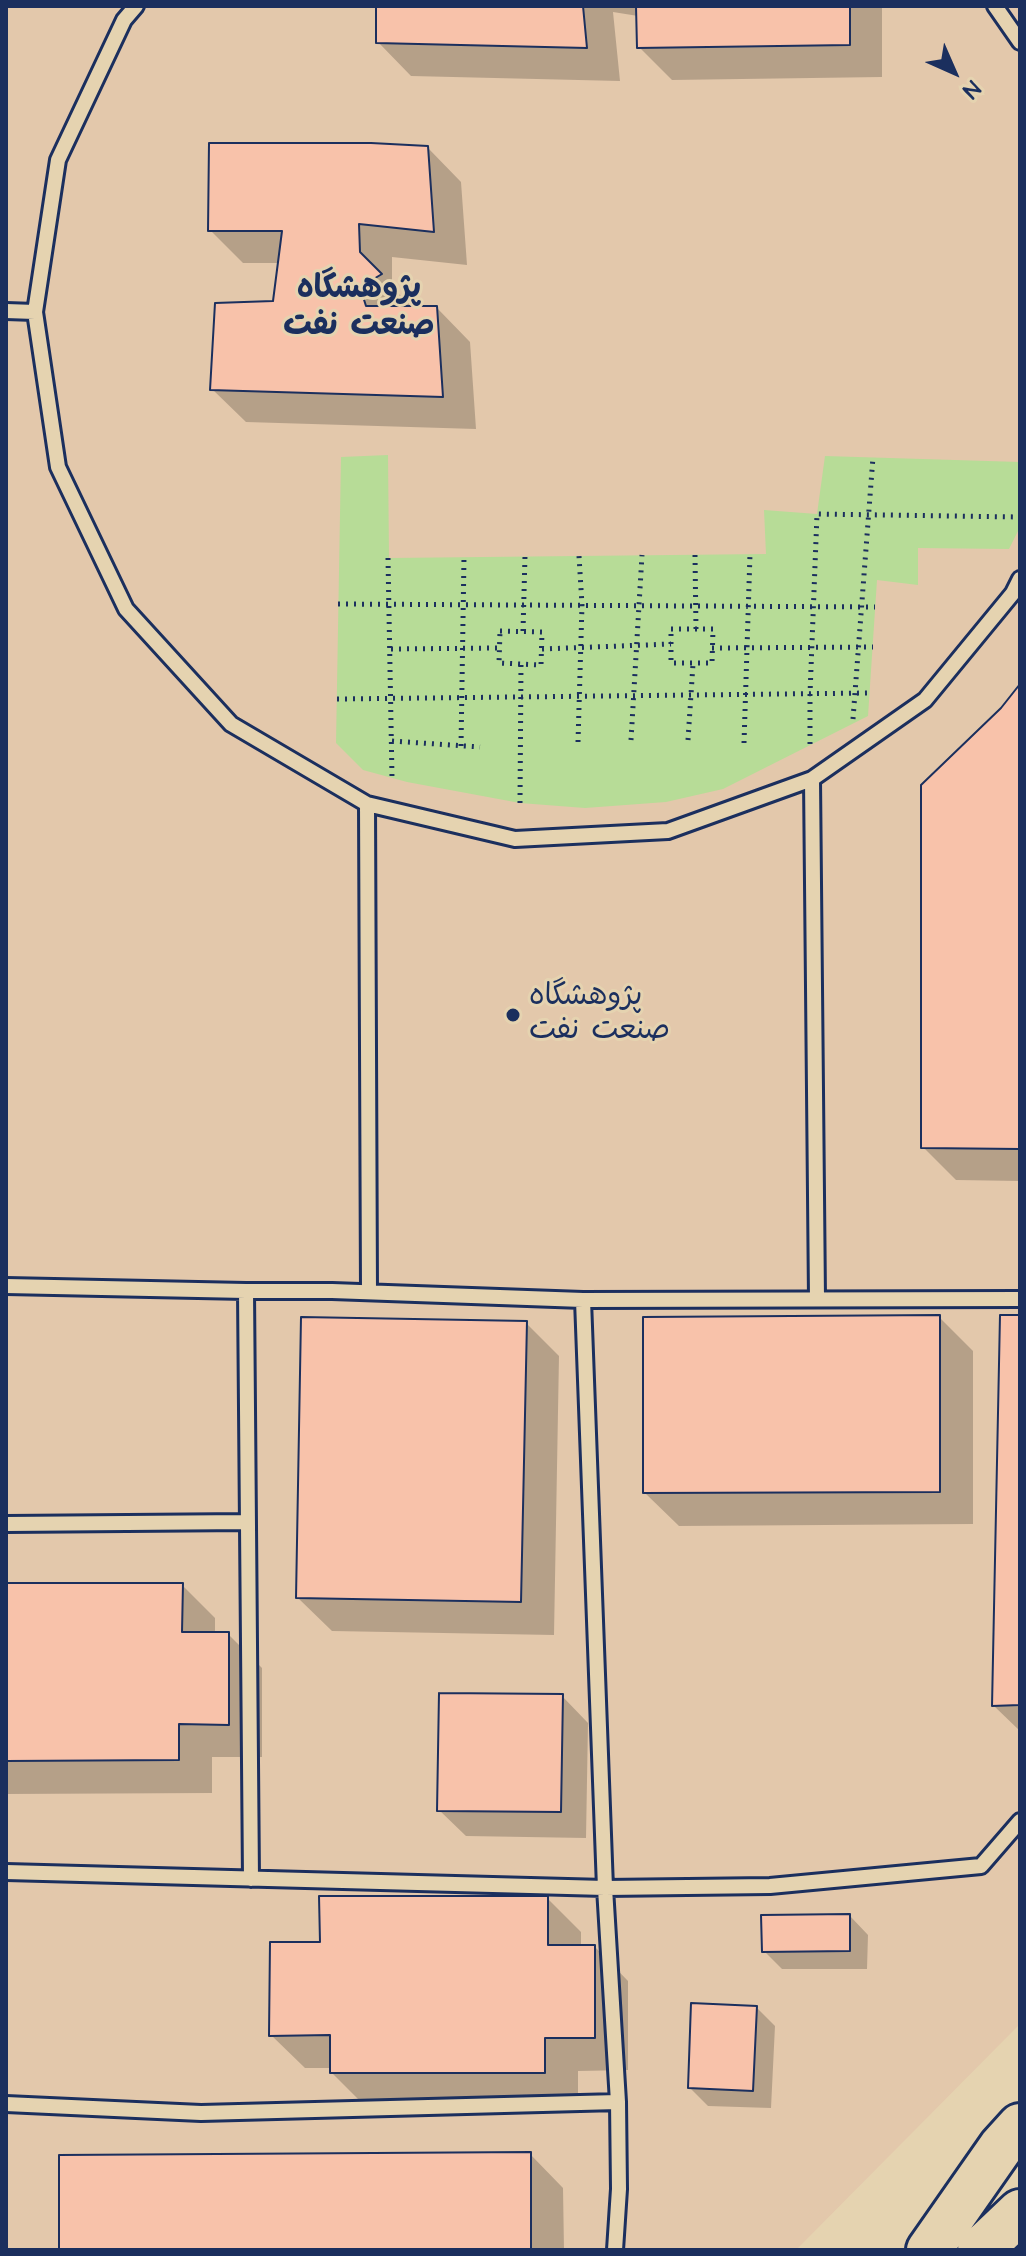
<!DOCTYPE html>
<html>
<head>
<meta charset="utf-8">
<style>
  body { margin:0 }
  #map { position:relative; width:1026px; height:2256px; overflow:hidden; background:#e5d3b0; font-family:"Architects Daughter",sans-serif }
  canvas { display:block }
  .frame { position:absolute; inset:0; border:8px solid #1b2f5e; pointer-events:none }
  .north { position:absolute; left:914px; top:32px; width:80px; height:80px; -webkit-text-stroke:6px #e5d3b0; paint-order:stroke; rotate:135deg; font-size:22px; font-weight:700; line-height:32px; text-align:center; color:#1b2f5e }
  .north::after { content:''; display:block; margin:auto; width:28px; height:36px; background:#1b2f5e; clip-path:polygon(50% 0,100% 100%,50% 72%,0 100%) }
</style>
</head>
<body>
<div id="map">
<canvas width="1026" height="2256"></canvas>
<div class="frame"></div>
<div class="north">N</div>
</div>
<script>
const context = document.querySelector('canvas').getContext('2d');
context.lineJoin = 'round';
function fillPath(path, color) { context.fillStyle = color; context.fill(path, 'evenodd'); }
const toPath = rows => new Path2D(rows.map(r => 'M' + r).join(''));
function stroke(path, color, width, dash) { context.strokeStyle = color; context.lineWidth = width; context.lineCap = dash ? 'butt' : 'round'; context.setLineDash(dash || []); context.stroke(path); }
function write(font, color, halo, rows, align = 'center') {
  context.font = font + ' "Architects Daughter","Playpen Sans Arabic",sans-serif'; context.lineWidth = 6; context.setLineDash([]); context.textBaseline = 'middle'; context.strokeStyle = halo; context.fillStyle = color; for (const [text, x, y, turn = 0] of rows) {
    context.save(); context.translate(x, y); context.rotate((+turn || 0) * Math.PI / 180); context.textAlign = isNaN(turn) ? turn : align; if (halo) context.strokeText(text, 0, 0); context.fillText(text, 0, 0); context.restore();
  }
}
const built = toPath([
  [6,6,1020,6,1020,2024,796,2250,6,2250]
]);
const green = toPath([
  [388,455,389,558,766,554,764,510,817,514,825,456,1020,462,1020,527,1009,549,918,548,918,585,877,580,868,716,723,789,666,802,585,808,520,803,407,782,363,770,336,743,341,457]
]);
const shadow = toPath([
  [378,6,882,6,882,77,672,80,639,47,638,16,613,12,620,81,411,76,378,42],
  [428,148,461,182,467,265,392,257,392,287,413,308,437,308,470,342,476,429,246,422,212,389,275,303,280,263,243,263,210,230],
  [1020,687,1020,1181,956,1180,923,1147,1003,709],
  [939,1317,973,1351,973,1524,679,1526,645,1493],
  [1020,1317,1020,1731,994,1706],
  [526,1323,559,1356,554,1635,332,1631,298,1598],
  [6,1585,182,1585,215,1618,215,1634,228,1634,262,1668,262,1757,212,1757,212,1793,6,1794],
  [562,1696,588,1723,586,1838,466,1836,439,1810],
  [547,1898,581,1932,581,1947,595,1947,628,1981,628,2070,578,2071,578,2106,365,2106,332,2073,332,2068,305,2068,271,2035,322,1944],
  [850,1916,868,1935,867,1969,782,1969,764,1951],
  [757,2008,775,2026,771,2108,708,2106,690,2088],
  [530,2154,563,2188,564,2250,61,2250]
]);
const building = toPath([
  [376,6,583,6,587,48,376,43,376,6],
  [636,6,850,6,850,45,637,48,636,6],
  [209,143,371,143,428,146,434,232,359,224,360,252,382,274,360,287,366,306,437,306,443,397,210,390,215,303,273,301,282,231,208,231,209,143],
  [1020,684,1020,1149,921,1148,921,785,1001,708,1020,684],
  [940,1315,940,1492,643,1493,643,1317,940,1315],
  [1000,1315,1020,1315,1020,1705,992,1706,1000,1315],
  [301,1317,527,1321,521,1602,296,1598,301,1317],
  [6,1583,183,1583,182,1632,229,1632,229,1725,179,1724,179,1760,6,1761,6,1583],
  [439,1693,563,1694,561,1812,437,1811,439,1693],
  [319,1896,548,1896,548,1945,595,1945,595,2038,545,2038,545,2073,330,2073,330,2035,269,2036,270,1942,320,1942,319,1896],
  [850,1914,850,1951,762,1952,761,1915,850,1914],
  [691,2003,757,2006,753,2091,688,2088,691,2003],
  [531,2152,531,2250,59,2250,59,2155,531,2152]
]);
const path = toPath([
  [695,555,696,629],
  [388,558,392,778],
  [338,604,875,607],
  [671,629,713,629,712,663,671,663,671,629],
  [500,631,542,632,541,665,499,663,500,631],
  [523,631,525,556],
  [712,648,873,647],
  [391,649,500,648],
  [542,649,671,644],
  [337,699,869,693],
  [853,719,873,457],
  [631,740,642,555],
  [688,740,693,664],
  [392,741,480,747],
  [578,742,582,605,579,556],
  [744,743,750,554],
  [810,744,810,694,817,514,1020,517],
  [461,746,464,557],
  [520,803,521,664]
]);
const service = toPath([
  [136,6,124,20,58,160,35,312,58,467,126,609,231,724,367,804,515,839,668,831,812,779,925,700,1013,593,1020,579],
  [995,6,1020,42],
  [6,311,35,312],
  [812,779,817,1299],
  [367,804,369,1292],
  [6,1286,246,1291],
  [583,1300,605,1888,618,2102],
  [6,1524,247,1522],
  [6,1872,605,1888,770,1886,981,1866,1020,1821],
  [251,1879,246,1291,332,1291,583,1300,1020,1299],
  [6,2104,201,2113,618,2102,619,2189,615,2250]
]);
const trunk = toPath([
  [929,2250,1001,2147,1020,2126],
  [980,2250,1020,2212]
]);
const markers = [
  [513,1015,8,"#1b2f5e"]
];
const poiNames = [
  ["پژوهشگاه",529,998],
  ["صنعت نفت",529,1032]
];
const neighbourhoodNames = [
  ["پژوهشگاه",359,290],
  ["صنعت نفت",359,327]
];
fillPath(built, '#e3c8ab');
fillPath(green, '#b7dc97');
fillPath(shadow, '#0003');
fillPath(building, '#f8c2aa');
stroke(building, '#1b2f5e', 2);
stroke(service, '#1b2f5e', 20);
stroke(trunk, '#1b2f5e', 50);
stroke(path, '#1b2f5e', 5, [2, 6]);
stroke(service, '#e5d3b0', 14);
stroke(trunk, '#e5d3b0', 44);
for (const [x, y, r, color] of markers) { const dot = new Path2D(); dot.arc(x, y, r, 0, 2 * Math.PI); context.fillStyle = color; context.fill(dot); stroke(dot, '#e5d3b0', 3); }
write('30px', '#1b2f5e', '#e5d3b0', poiNames, 'left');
write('bold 32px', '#1b2f5e', '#e5d3b0', neighbourhoodNames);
</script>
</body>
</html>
